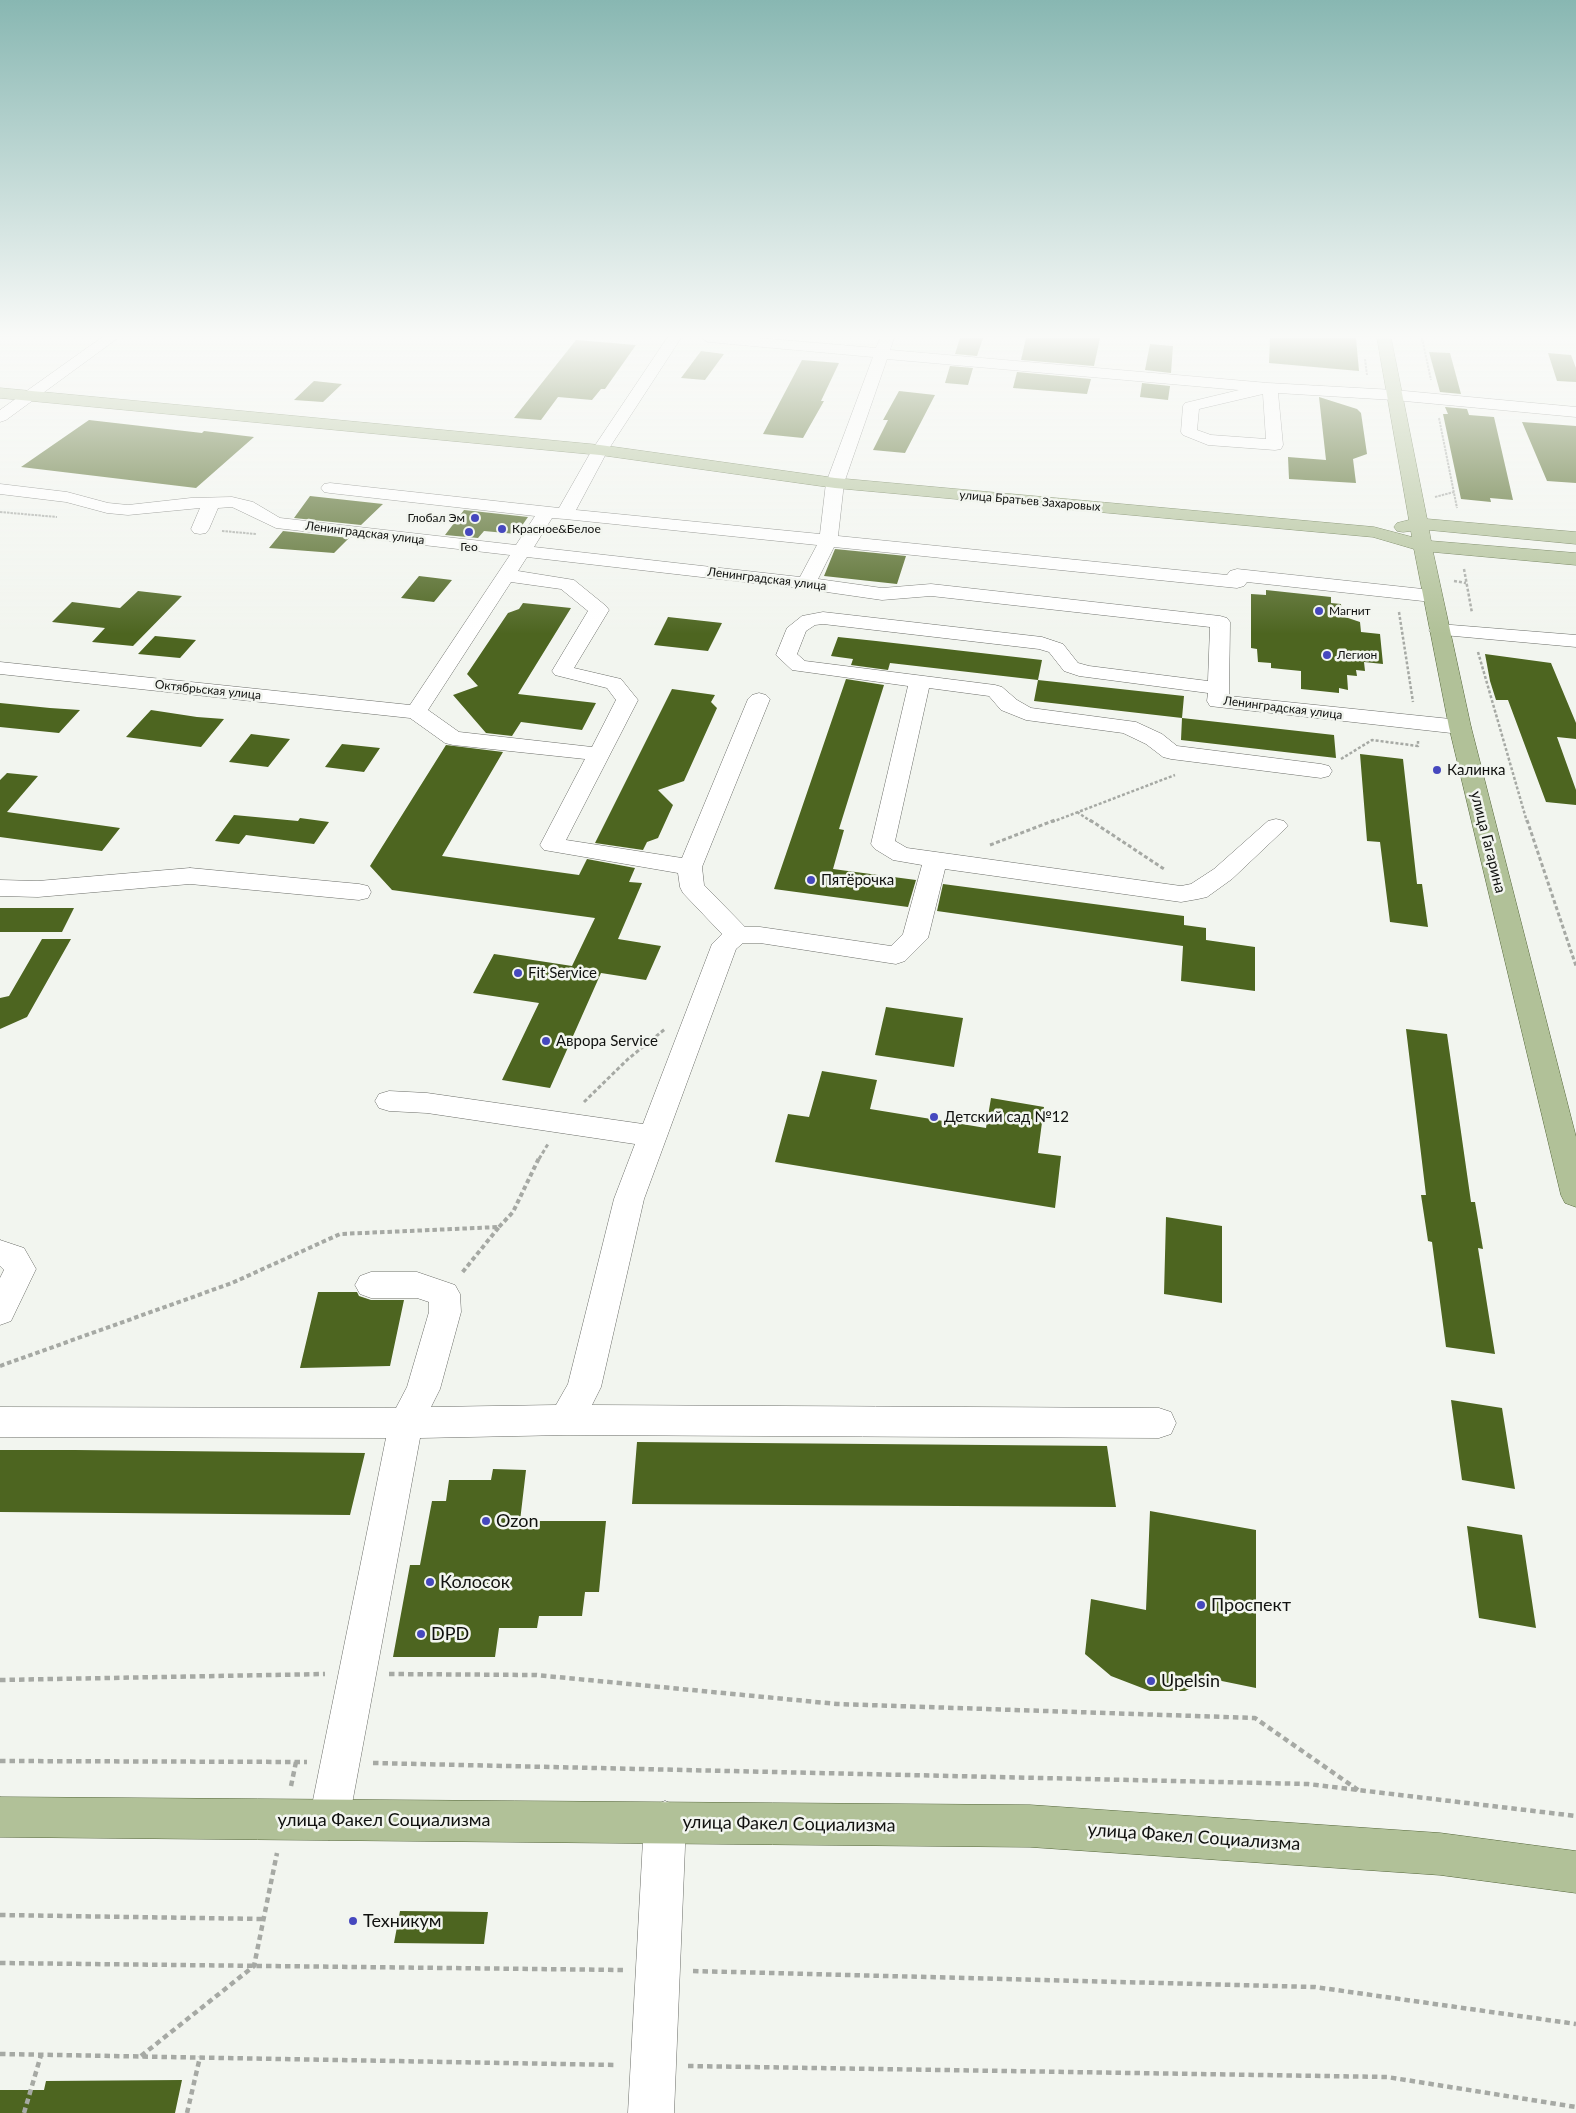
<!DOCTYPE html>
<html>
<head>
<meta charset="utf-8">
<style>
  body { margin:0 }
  canvas { display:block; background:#f2f5ef }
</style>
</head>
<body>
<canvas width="1576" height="2113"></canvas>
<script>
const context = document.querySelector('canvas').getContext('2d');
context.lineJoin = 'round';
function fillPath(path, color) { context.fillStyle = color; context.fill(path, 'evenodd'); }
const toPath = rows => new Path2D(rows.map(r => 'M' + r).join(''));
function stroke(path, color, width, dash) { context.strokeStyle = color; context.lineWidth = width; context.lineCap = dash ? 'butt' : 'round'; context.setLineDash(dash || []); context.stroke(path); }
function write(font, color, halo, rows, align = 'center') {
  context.font = font + ' Lato,sans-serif'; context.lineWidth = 5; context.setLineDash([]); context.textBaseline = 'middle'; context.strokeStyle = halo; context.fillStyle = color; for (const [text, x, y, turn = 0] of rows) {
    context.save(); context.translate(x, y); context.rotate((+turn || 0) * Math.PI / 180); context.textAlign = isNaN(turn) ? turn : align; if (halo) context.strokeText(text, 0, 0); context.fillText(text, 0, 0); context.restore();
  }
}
const building = toPath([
  [960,338,983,338,977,356,955,354],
  [1026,338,1100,338,1094,366,1021,360],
  [1270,338,1356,338,1359,371,1269,363],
  [576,340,636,345,605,389,601,389,592,400,558,397,541,420,514,418],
  [1150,344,1173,346,1171,373,1145,370],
  [701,351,724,354,705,380,681,378],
  [1429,352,1450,353,1461,394,1440,392],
  [1548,353,1571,355,1576,368,1576,382,1557,381],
  [802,360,839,363,821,401,824,401,803,438,763,434],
  [950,366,973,368,968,385,945,383],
  [1017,372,1091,379,1087,394,1013,388],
  [314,381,342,384,323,402,294,400],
  [1142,383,1170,386,1168,400,1140,397],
  [899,391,935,395,905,453,873,450,888,420,883,420],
  [1319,397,1357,409,1361,413,1367,454,1353,459,1356,483,1289,479,1288,457,1326,460],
  [1445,407,1467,409,1469,415,1494,417,1513,500,1490,498,1491,502,1461,499,1443,414,1448,414],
  [89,420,202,433,204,431,254,437,196,488,21,467],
  [1522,422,1576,426,1576,483,1547,481],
  [310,496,383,504,361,525,294,518],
  [464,510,528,517,516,534,484,531,478,538,445,535],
  [283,531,349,538,334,553,269,548],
  [835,549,906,556,897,584,824,576],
  [419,576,452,580,434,602,401,598],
  [1266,590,1331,597,1331,603,1341,604,1342,616,1360,622,1361,632,1380,634,1383,664,1364,662,1365,671,1356,670,1357,676,1347,675,1348,690,1339,688,1339,693,1301,689,1301,671,1271,668,1271,663,1258,662,1257,649,1251,648,1251,594,1266,595],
  [138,591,182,596,133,646,92,642,105,628,52,622,72,602,120,608],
  [523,603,571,608,518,694,596,703,582,730,521,722,512,736,486,733,453,695,478,686,467,674,508,613,519,609],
  [668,617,722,623,708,651,654,645],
  [155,636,196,640,180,658,138,654],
  [838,637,876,641,1042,660,1038,680,890,663,888,670,851,665,853,659,831,656],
  [1485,654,1551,663,1576,723,1576,739,1557,737,1576,790,1576,805,1546,802,1508,700,1496,700,1490,681],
  [846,679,884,685,839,829,844,830,833,869,916,880,908,907,774,889],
  [1038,680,1184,696,1182,718,1034,701],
  [672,689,715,695,711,702,717,708,684,781,658,790,673,805,658,838,647,842,643,850,595,843],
  [0,703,50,708,80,710,59,733,0,727],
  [151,710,197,717,224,719,201,747,126,737],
  [1182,718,1334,735,1336,758,1181,740],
  [251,734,290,739,268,767,229,762],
  [342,744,380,748,364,772,325,767],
  [446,745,503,752,442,856,579,875,587,859,635,868,629,882,642,883,618,939,661,946,646,980,601,973,550,1088,502,1080,539,1003,473,993,494,954,572,966,595,918,392,890,370,866],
  [1360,754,1403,759,1417,884,1422,884,1428,927,1390,922,1380,842,1367,841],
  [7,773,38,776,7,812,120,828,102,851,0,837,0,780],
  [234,815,298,821,300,818,329,822,314,844,246,835,239,844,215,841],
  [943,884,1184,916,1184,925,1206,928,1206,940,1255,947,1255,991,1181,981,1183,946,937,911],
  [0,908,74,908,62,932,0,932],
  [42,939,71,939,27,1017,0,1029,0,998,9,996],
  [886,1007,963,1018,954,1067,875,1055],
  [1406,1029,1447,1034,1471,1202,1475,1202,1483,1249,1478,1248,1495,1354,1446,1347,1432,1242,1428,1241,1421,1195,1426,1195],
  [822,1071,877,1080,870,1109,986,1128,991,1098,1044,1107,1038,1153,1061,1156,1055,1208,775,1162,788,1114,809,1117],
  [1166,1217,1222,1226,1222,1303,1164,1294],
  [318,1292,357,1292,359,1296,371,1300,404,1300,390,1366,300,1368],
  [1451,1400,1502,1408,1515,1489,1462,1480],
  [637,1442,1107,1446,1116,1507,632,1504],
  [0,1450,75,1450,365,1453,350,1515,0,1512],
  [493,1469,526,1470,520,1521,606,1521,599,1592,585,1592,582,1616,539,1616,537,1628,499,1628,495,1657,393,1657,410,1565,420,1565,432,1501,446,1501,449,1480,491,1480],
  [1150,1511,1256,1530,1256,1688,1212,1679,1185,1691,1150,1691,1111,1676,1085,1654,1091,1599,1146,1610],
  [1467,1526,1522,1535,1536,1628,1479,1618],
  [400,1911,488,1912,484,1944,394,1943],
  [182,2080,175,2113,0,2113,0,2090,44,2090,46,2081]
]);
const pathFar4 = toPath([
  [1422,338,1431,380],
  [1365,359,1367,375],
  [1439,418,1457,508],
  [1435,497,1454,492],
  [0,512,57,517],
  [222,531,256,534]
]);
const pathFar3 = toPath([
  [1464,569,1472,613],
  [1454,581,1466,583],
  [1399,612,1413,702],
  [1478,652,1527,822],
  [1341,759,1372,740,1418,746,1418,741],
  [1077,812,1092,822],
  [1052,822,1175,775]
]);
const pathFar2 = toPath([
  [1090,820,1164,869],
  [1527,820,1576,966],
  [990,845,1055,820],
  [584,1102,628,1059,665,1029],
  [539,1159,548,1144]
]);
const pathFar1 = toPath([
  [499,1227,513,1212,539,1158],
  [0,1366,232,1283,340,1234,499,1227,461,1274]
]);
const path = toPath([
  [389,1674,536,1675,837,1704,1255,1718,1358,1790],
  [0,1680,325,1674],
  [0,1761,307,1762],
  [373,1763,1308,1784,1576,1816],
  [291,1786,296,1762],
  [0,1915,263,1919],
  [0,1963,624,1970],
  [693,1971,1315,1987,1576,2024],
  [0,2054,617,2065],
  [141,2056,254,1966,277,1853],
  [688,2066,1387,2077,1576,2107],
  [24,2113,41,2055],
  [187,2113,200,2057]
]);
const minor = toPath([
  [101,338,118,338,6,420,0,422,0,410,101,338],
  [667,338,681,338,608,450,576,510,820,534,826,483,873,357,708,342,701,338,759,338,876,348,880,338,894,338,890,350,1268,383,1394,390,1576,407,1576,417,1394,400,1278,393,1283,445,1281,449,1275,450,1208,445,1183,435,1181,432,1183,406,1185,403,1239,390,887,359,844,483,838,536,1227,575,1230,571,1237,569,1432,590,1439,592,1442,596,1439,600,1432,602,1247,582,1244,586,1237,588,834,547,818,579,882,588,931,584,1220,616,1227,618,1230,622,1229,696,1460,720,1468,722,1471,727,1468,732,1460,734,1218,707,1210,706,1207,701,1208,693,1079,676,1064,671,1049,652,1039,649,823,624,815,625,806,631,797,654,805,661,995,685,1002,687,1017,700,1031,708,1136,722,1162,734,1177,746,1321,764,1329,766,1332,771,1329,776,1321,778,1171,759,1163,757,1146,744,1123,733,1026,720,1001,710,989,696,929,688,895,841,907,848,1181,886,1191,884,1214,869,1268,821,1276,819,1284,821,1288,826,1232,879,1207,897,1198,899,1181,902,945,869,928,938,905,961,896,964,760,943,743,943,736,949,644,1199,601,1387,592,1405,1159,1408,1171,1412,1176,1423,1171,1434,1159,1438,566,1435,420,1438,349,1820,343,1834,329,1840,315,1834,309,1820,386,1438,0,1437,0,1407,396,1408,407,1387,429,1312,429,1302,417,1298,371,1298,360,1294,355,1285,360,1276,371,1272,417,1272,455,1285,460,1294,461,1312,440,1389,431,1407,556,1405,568,1384,614,1199,635,1144,427,1113,389,1111,379,1108,375,1101,379,1094,389,1091,427,1093,643,1124,712,944,722,934,683,893,680,887,678,873,544,850,540,845,585,759,453,745,445,743,410,718,0,674,0,662,410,705,510,555,276,528,232,507,218,508,209,529,206,533,200,534,194,533,191,529,200,508,128,515,107,513,66,502,0,494,0,484,67,492,108,503,128,505,191,498,232,497,253,502,280,518,516,545,535,516,330,493,324,492,321,488,324,484,330,483,559,508,592,450,667,338],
  [1263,394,1266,439,1211,435,1197,430,1199,409,1263,394],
  [552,518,565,519,817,545,800,577,534,547,552,518],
  [527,557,806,589,882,600,931,596,1210,627,1208,681,1089,666,1078,663,1063,644,1042,637,823,612,802,616,787,628,776,655,792,670,908,686,871,844,875,849,893,860,922,865,903,934,891,946,760,927,745,927,704,885,702,867,770,699,766,695,759,693,752,695,748,699,682,858,566,840,638,700,621,679,574,668,609,610,606,606,574,580,518,571,527,557],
  [511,582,561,589,588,611,552,671,555,675,607,688,616,700,592,747,459,732,428,710,511,582],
  [1439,624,1576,635,1576,647,1432,634,1429,630,1432,626,1439,624],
  [190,868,359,884,368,886,371,892,368,898,359,900,190,884,38,897,0,896,0,880,38,881,190,868],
  [0,1240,24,1248,36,1269,11,1321,0,1325,0,1278,4,1270,0,1266,0,1240],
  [665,1801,680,1807,686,1822,674,2113,628,2113,644,1822,650,1807,665,1801]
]);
const major = toPath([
  [1377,338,1391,338,1427,519,1576,532,1576,544,1429,530,1431,541,1576,553,1576,565,1433,552,1471,727,1576,1137,1576,1207,1565,1203,1561,1195,1449,727,1414,549,1373,537,835,488,600,455,0,398,0,388,600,445,835,478,1374,527,1412,537,1411,531,1403,532,1397,531,1394,527,1397,523,1409,520,1377,338],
  [0,1797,1030,1805,1440,1833,1576,1851,1576,1893,1440,1875,1030,1847,0,1837,0,1797]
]);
const markers = [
  [475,518,5,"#4648be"],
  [502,529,5,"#4648be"],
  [469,532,5,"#4648be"],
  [1319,611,5,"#4648be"],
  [1327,655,5,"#4648be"],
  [1437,770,5,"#4648be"],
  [811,880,5,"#4648be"],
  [518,973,5,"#4648be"],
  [546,1041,5,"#4648be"],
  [934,1117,5,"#4648be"],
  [486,1521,5,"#4648be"],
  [430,1582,5,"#4648be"],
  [1201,1605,5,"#4648be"],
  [421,1634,5,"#4648be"],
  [1151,1681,5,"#4648be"],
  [353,1921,5,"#4648be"]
];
const farStreetnames = [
  ["улица Братьев Захаровых",1030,501,5],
  ["Ленинградская улица",365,533,7],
  ["Ленинградская улица",767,579,7],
  ["Октябрьская улица",208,690,6],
  ["Ленинградская улица",1283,708,7]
];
const farPoinames = [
  ["Глобал Эм",465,518,"right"],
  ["Красное&Белое",512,529],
  ["Гео",469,547,"center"],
  ["Магнит",1329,611],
  ["Легион",1337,655]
];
const poiNames = [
  ["Калинка",1447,770],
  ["Пятёрочка",821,880],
  ["Fit Service",528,973],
  ["Аврора Service",556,1041],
  ["Детский сад №12",944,1117]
];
const streetNames = [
  ["улица Гагарина",1488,842,76]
];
const nearPoinames = [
  ["Ozon",496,1521],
  ["Колосок",440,1582],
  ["Проспект",1211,1605],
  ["DPD",431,1634],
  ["Upelsin",1161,1681],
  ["Техникум",363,1921]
];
const nearStreetnames = [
  ["улица Факел Социализма",384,1820],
  ["улица Факел Социализма",789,1824,1],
  ["улица Факел Социализма",1194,1837,4]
];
fillPath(building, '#4d6520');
stroke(minor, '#6c6e69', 1);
stroke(major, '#57683c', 1);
stroke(pathFar4, '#a6a9a4', 2, [2.5, 1]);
stroke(pathFar3, '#a6a9a4', 2.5, [3, 2]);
stroke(pathFar2, '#a6a9a4', 3, [4, 2.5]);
stroke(pathFar1, '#a6a9a4', 4, [4.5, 3]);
stroke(path, '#a6a9a4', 4.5, [5.5, 4]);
fillPath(minor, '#fff');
fillPath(major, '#b1c198');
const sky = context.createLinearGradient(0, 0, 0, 634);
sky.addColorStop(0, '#88b7b2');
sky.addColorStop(0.53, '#f9faf8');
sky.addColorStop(1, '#f9faf800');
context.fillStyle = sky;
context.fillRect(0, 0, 1576, 634);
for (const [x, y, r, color] of markers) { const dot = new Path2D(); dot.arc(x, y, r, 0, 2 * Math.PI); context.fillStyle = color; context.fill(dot); stroke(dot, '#f2f5ef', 2); }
write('12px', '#10110f', '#f2f5ef', farStreetnames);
write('12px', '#10110f', '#f2f5ef', farPoinames, 'left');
write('15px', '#10110f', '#f2f5ef', poiNames, 'left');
write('15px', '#10110f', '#f2f5ef', streetNames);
write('18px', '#10110f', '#f2f5ef', nearPoinames, 'left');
write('18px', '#10110f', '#f2f5ef', nearStreetnames);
</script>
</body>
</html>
